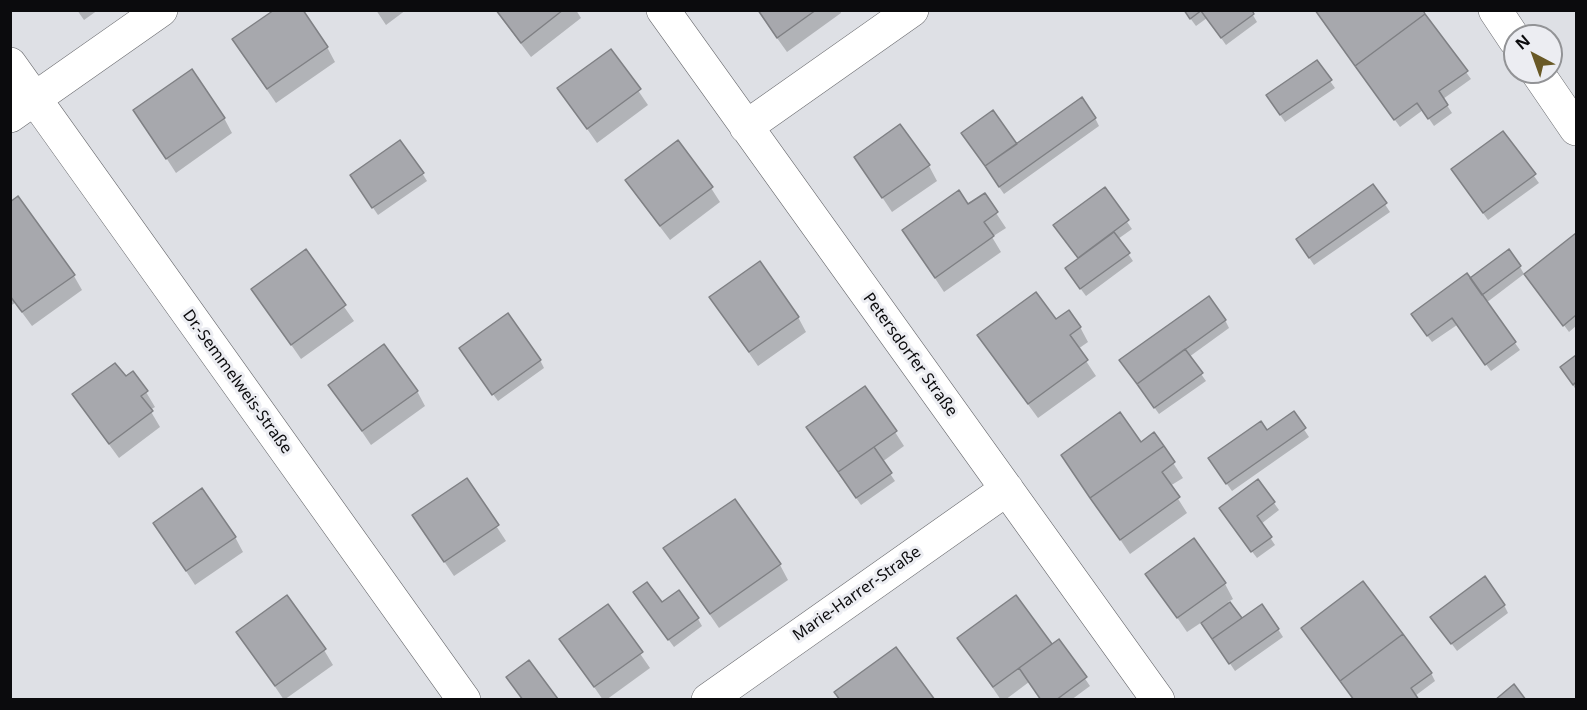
<!DOCTYPE html>
<html>
<head>
<meta charset="utf-8">
<style>
  body { margin:0 }
  #map { position:relative; width:1587px; height:710px; overflow:hidden; background:#dee0e5; font-family:"Noto Sans",sans-serif }
  canvas { display:block }
  .frame { position:absolute; inset:0; border:12px solid #0b0b0d; pointer-events:none }
  .north { position:absolute; left:1503px; top:24px; width:60px; height:60px; box-sizing:border-box; background:#ecedf2; border:2px solid #929396; border-radius:50%; rotate:319deg; font-size:16px; font-weight:700; line-height:24px; text-align:center; color:#0b0b0d }
  .north::after { content:''; display:block; margin:auto; width:21px; height:27px; background:#695926; clip-path:polygon(50% 0,100% 100%,50% 72%,0 100%) }
</style>
</head>
<body>
<div id="map">
<canvas width="1587" height="710"></canvas>
<div class="frame"></div>
<div class="north">N</div>
</div>
<script>
const context = document.querySelector('canvas').getContext('2d');
context.lineJoin = 'round';
function fillPath(path, color) { context.fillStyle = color; context.fill(path, 'evenodd'); }
const toPath = rows => new Path2D(rows.map(r => 'M' + r).join(''));
function stroke(path, color, width, dash) { context.strokeStyle = color; context.lineWidth = width; context.lineCap = dash ? 'butt' : 'round'; context.setLineDash(dash || []); context.stroke(path); }
function write(font, color, halo, rows, align = 'center') {
  context.font = font + ' "Noto Sans",sans-serif'; context.lineWidth = 6; context.setLineDash([]); context.textBaseline = 'middle'; context.strokeStyle = halo; context.fillStyle = color; for (const [text, x, y, turn = 0] of rows) {
    context.save(); context.translate(x, y); context.rotate((+turn || 0) * Math.PI / 180); context.textAlign = isNaN(turn) ? turn : align; if (halo) context.strokeText(text, 0, 0); context.fillText(text, 0, 0); context.restore();
  }
}
const shadow = toPath([
  [77,10,98,10,84,20],
  [376,10,406,10,386,25],
  [495,10,576,10,581,18,531,57],
  [757,10,840,10,841,13,787,52],
  [1184,10,1250,10,1257,22,1226,45,1207,18,1196,26],
  [1315,10,1421,10,1471,79,1443,99,1452,113,1434,126,1423,110,1400,127],
  [327,47,335,62,276,103,243,55],
  [611,51,648,105,597,143,559,89],
  [1330,81,1335,88,1285,122,1272,103],
  [135,110,224,118,232,133,176,173],
  [1095,118,1099,126,1004,194,967,141,1016,146],
  [1503,133,1539,183,1488,220,1457,177],
  [856,158,929,166,937,181,892,212],
  [422,173,427,181,378,215,356,183],
  [627,180,711,188,720,202,670,240,636,195],
  [1373,186,1390,212,1314,265,1302,247],
  [1104,189,1132,229,1118,239,1133,261,1086,296,1071,276,1079,259,1060,233],
  [984,195,1006,228,992,237,1001,252,944,292,904,231,968,206],
  [10,203,74,276,82,290,32,326,15,303,10,306],
  [1576,235,1576,326,1569,332,1526,274],
  [305,251,354,321,301,359,253,290],
  [1520,267,1524,274,1486,303,1520,350,1491,371,1457,325,1432,342,1417,322,1469,280],
  [711,298,798,317,806,332,758,366],
  [1225,320,1229,328,1189,357,1206,381,1159,414,1126,368],
  [1056,321,1080,327,1088,342,1078,349,1096,376,1038,418,988,350,979,335],
  [465,356,540,360,544,368,498,401],
  [1576,357,1576,390,1562,367],
  [125,378,146,392,155,407,150,410,160,427,119,458,83,409,74,395],
  [330,385,417,391,425,406,371,445],
  [1293,413,1309,437,1232,491,1214,466],
  [808,428,895,432,904,446,882,462,895,481,861,505],
  [1154,434,1183,478,1170,486,1187,513,1130,554,1063,455,1140,444],
  [466,480,506,541,454,576,423,530],
  [1258,481,1279,510,1261,524,1275,545,1257,558,1225,516],
  [155,523,235,537,243,552,195,585],
  [674,563,780,565,788,580,719,628],
  [1147,574,1225,584,1233,599,1228,602,1242,620,1278,629,1283,637,1235,671,1202,622,1187,632],
  [1016,598,1051,646,1059,641,1090,686,1071,700,1042,700,1029,682,1005,700,1001,700,959,639],
  [639,600,662,604,698,619,702,626,674,647],
  [1504,605,1508,613,1457,651,1437,624],
  [607,606,650,668,606,700,603,700,561,639],
  [238,632,324,650,333,665,284,700],
  [1431,673,1435,681,1415,696,1355,700]
]);
const building = toPath([
  [274,10,303,10,328,47,267,89,232,39,274,10],
  [496,10,563,10,521,43,496,10],
  [758,10,816,10,777,38,758,10],
  [1184,10,1202,10,1190,19,1184,10],
  [1252,10,1254,14,1221,38,1201,11,1252,10],
  [1315,10,1423,10,1425,14,1355,66,1315,10],
  [1425,14,1468,71,1439,91,1448,105,1428,119,1417,103,1394,120,1355,66,1425,14],
  [611,49,641,89,587,129,557,88,611,49],
  [1317,60,1332,80,1280,115,1266,95,1317,60],
  [192,69,225,118,166,159,133,110,192,69],
  [1082,97,1096,118,999,187,985,166,1082,97],
  [993,110,1017,144,985,166,961,133,993,110],
  [900,124,930,165,882,198,854,157,900,124],
  [1503,131,1536,174,1483,213,1451,169,1503,131],
  [400,140,424,173,372,208,350,175,400,140],
  [678,140,713,187,660,226,625,180,678,140],
  [1373,184,1387,203,1309,258,1296,239,1373,184],
  [1105,187,1129,220,1078,258,1053,225,1105,187],
  [959,190,968,204,985,193,998,212,984,222,994,236,935,278,902,230,959,190],
  [18,196,75,275,22,312,10,296,10,202,18,196],
  [1114,232,1130,253,1080,289,1065,268,1114,232],
  [1576,233,1576,315,1563,326,1524,274,1576,233],
  [306,249,346,305,291,345,251,289,306,249],
  [1509,249,1521,266,1482,295,1470,278,1509,249],
  [760,261,799,317,749,352,709,297,760,261],
  [1467,273,1516,342,1485,365,1452,318,1427,336,1411,314,1467,273],
  [1036,292,1056,319,1069,310,1081,327,1070,335,1088,360,1028,404,977,335,1036,292],
  [1209,296,1226,320,1137,384,1119,360,1209,296],
  [508,313,541,360,492,395,459,348,508,313],
  [384,344,418,391,362,431,328,385,384,344],
  [1185,349,1203,373,1154,408,1137,384,1185,349],
  [1576,355,1576,382,1573,385,1560,367,1576,355],
  [115,363,126,376,133,371,148,391,141,396,153,411,109,444,72,394,115,363],
  [865,386,897,431,838,472,806,427,865,386],
  [1294,411,1306,428,1226,484,1208,458,1261,421,1267,430,1294,411],
  [1120,412,1141,442,1154,432,1164,446,1090,498,1061,455,1120,412],
  [1164,446,1175,462,1162,472,1180,497,1120,540,1090,498,1164,446],
  [874,447,892,473,856,498,838,472,874,447],
  [467,478,499,525,444,562,412,515,467,478],
  [1258,479,1275,502,1257,516,1272,537,1251,552,1219,508,1258,479],
  [202,488,236,537,186,571,153,523,202,488],
  [735,499,781,564,710,614,663,548,735,499],
  [1194,538,1226,583,1177,618,1145,574,1194,538],
  [1485,576,1505,605,1451,644,1430,617,1485,576],
  [1363,581,1403,634,1340,681,1301,628,1363,581],
  [647,582,662,602,679,590,699,618,668,640,633,592,647,582],
  [287,595,326,649,275,686,236,632,287,595],
  [1016,595,1052,644,993,687,957,638,1016,595],
  [1230,602,1242,618,1212,639,1201,623,1230,602],
  [608,604,643,652,594,687,559,639,608,604],
  [1262,604,1279,629,1229,664,1212,639,1262,604],
  [1403,634,1432,673,1411,688,1419,700,1354,700,1340,681,1403,634],
  [1059,639,1087,677,1056,700,1041,700,1019,668,1059,639],
  [896,647,935,700,840,700,834,692,896,647],
  [529,660,558,699,558,700,523,700,506,677,529,660],
  [1514,684,1526,700,1495,700,1514,684]
]);
const minor = toPath([
  [663,10,1158,700],
  [1495,10,1515,40],
  [10,64,464,700],
  [1537,72,1576,129],
  [10,116,161,10],
  [746,127,912,10],
  [708,700,1007,489]
]);
const streetNames = [
  ["Petersdorfer Straße",910,355,54],
  ["Dr.-Semmelweis-Straße",237,382,54],
  ["Marie-Harrer-Straße",857,594,-35]
];
fillPath(shadow, '#0003');
fillPath(building, '#a7a8ad');
stroke(building, '#7f8084', 1.5);
stroke(minor, '#6a6b6f', 34);
stroke(minor, '#fff', 33);
write('16px', '#0b0b0d', '#ecedf2', streetNames);
</script>
</body>
</html>
